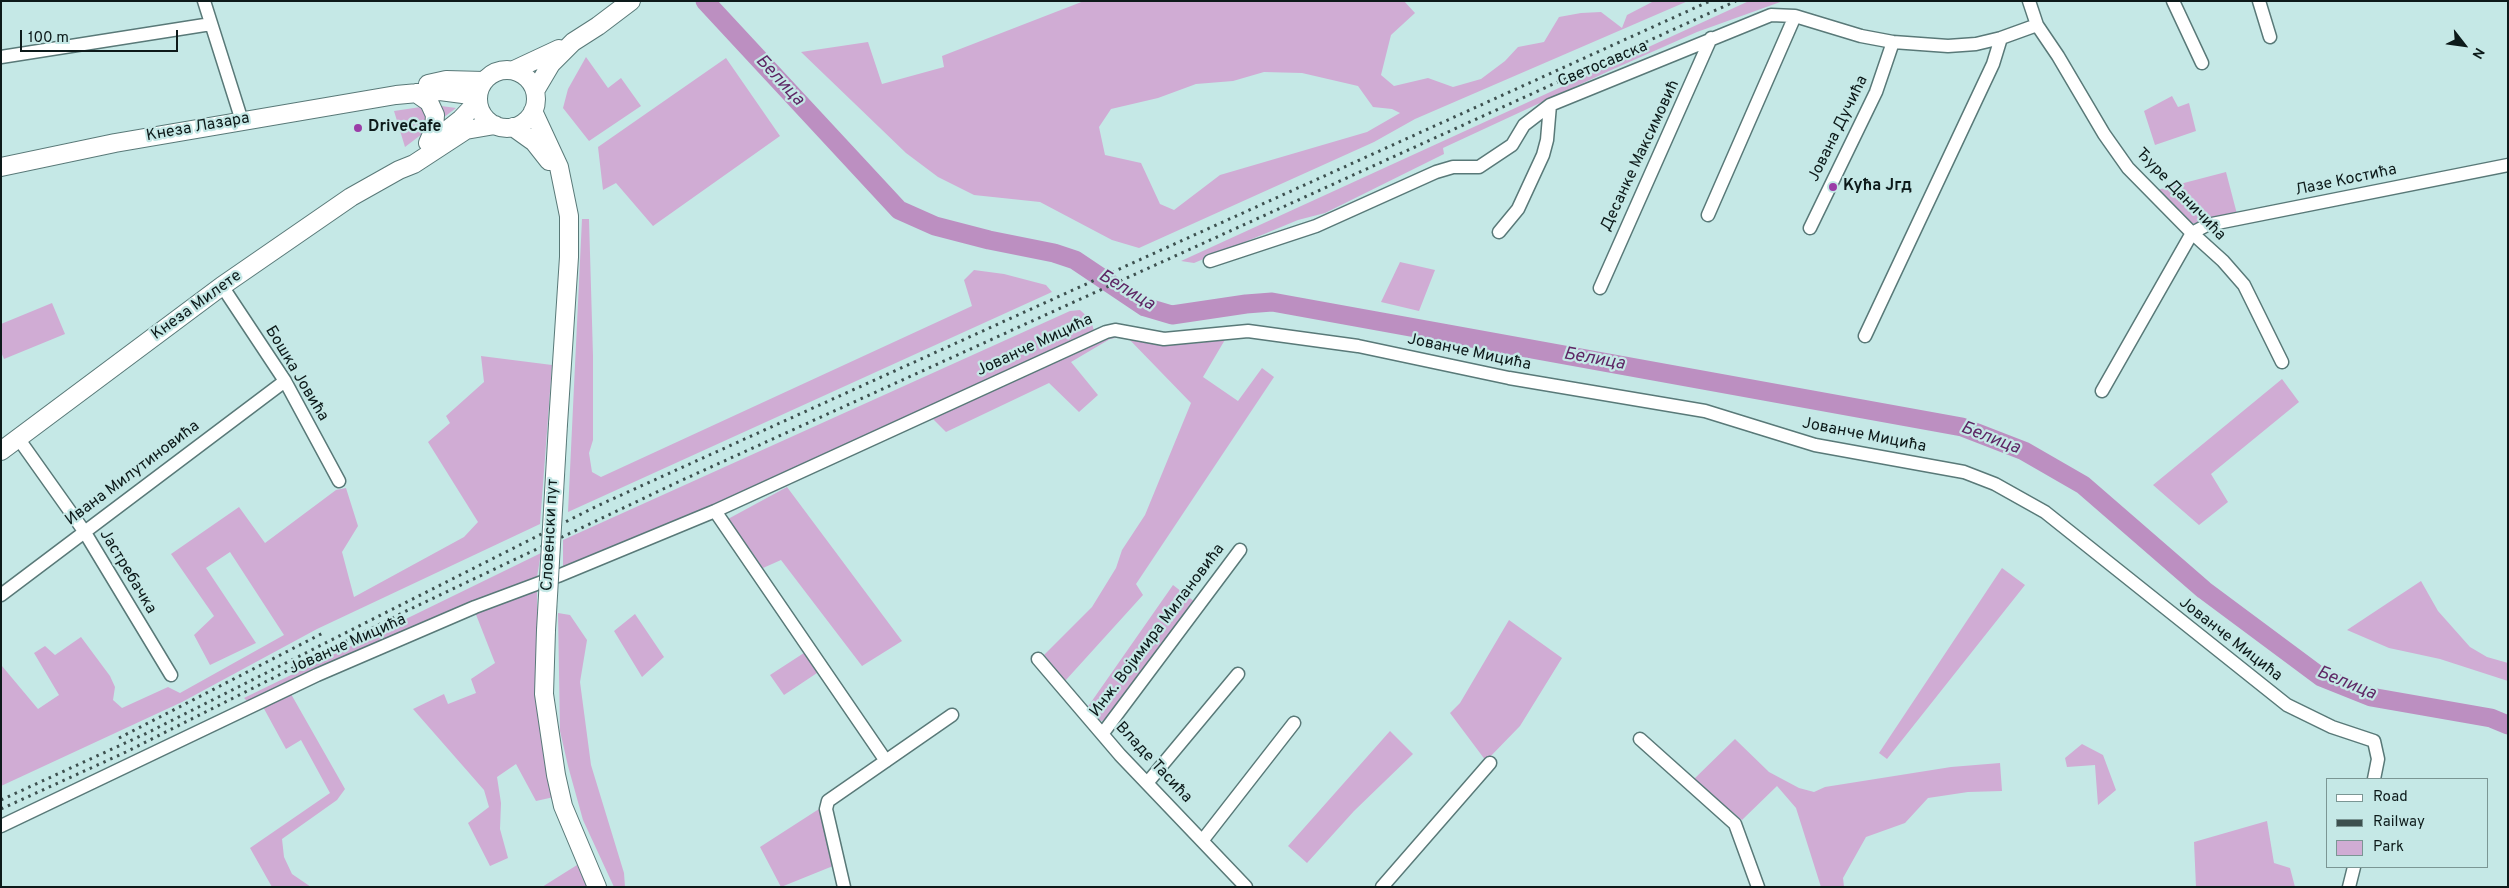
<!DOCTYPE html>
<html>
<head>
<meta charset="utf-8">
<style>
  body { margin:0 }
  #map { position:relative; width:2509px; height:888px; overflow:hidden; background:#c5e8e6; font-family:Overpass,sans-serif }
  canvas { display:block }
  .frame { position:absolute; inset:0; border:2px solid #0d1a1a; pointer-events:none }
  .legend { position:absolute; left:2326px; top:778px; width:162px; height:90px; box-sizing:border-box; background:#c5e8e6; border:1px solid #7b9694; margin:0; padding:6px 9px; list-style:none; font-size:15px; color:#0d1a1a }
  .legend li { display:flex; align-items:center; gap:10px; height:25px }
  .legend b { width:25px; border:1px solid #7b9694 }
  .north { position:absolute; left:2439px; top:20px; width:50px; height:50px; -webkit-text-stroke:4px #c5e8e6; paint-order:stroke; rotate:120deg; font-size:14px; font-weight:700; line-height:20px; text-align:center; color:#0d1a1a }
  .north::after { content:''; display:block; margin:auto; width:18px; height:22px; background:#0d1a1a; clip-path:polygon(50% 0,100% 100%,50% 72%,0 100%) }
  .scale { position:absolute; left:20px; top:30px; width:158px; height:22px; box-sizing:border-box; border:2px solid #0d1a1a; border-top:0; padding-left:6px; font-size:15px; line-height:18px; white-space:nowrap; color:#0d1a1a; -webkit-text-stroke:4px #c5e8e6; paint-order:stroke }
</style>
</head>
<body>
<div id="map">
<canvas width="2509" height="888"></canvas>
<div class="frame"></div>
<ul class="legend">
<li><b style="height:6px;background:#fff"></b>Road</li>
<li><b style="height:6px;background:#3d504f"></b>Railway</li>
<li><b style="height:14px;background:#d0acd4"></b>Park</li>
</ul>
<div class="north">N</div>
<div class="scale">100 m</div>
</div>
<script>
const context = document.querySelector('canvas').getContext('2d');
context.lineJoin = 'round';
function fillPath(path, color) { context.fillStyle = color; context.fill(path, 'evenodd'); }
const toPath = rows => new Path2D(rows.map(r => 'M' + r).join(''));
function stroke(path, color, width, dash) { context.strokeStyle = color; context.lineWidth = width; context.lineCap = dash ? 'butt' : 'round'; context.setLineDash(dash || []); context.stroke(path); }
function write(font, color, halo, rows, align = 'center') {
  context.font = font + ' Overpass,sans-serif'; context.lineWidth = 4.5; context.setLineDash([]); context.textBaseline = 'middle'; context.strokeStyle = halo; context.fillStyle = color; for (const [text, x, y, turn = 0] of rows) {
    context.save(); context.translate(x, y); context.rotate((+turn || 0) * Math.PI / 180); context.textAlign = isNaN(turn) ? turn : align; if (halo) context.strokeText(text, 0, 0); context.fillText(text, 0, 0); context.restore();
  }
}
const green = toPath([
  [1084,1,1404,1,1415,13,1391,35,1381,75,1394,86,1428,78,1453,87,1481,79,1505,61,1518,47,1544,42,1559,17,1581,13,1601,12,1622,28,1627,15,1654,1,1688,1,1415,119,1374,142,1139,248,1112,240,1040,202,974,195,938,177,906,153,801,52,868,42,882,84,944,67,942,56],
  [1264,72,1302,73,1358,86,1373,107,1392,109,1400,113,1367,132,1220,175,1174,210,1160,204,1141,163,1105,155,1099,127,1111,109,1158,98,1196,84,1233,81],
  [1749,1,1783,1,1697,32,1609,71,1443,148,1444,154,1325,213,1298,220,1194,263,1181,261],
  [586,57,608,88,621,78,641,106,589,141,563,108,568,89],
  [726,58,780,136,653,226,616,183,603,190,598,147],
  [2172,96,2178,107,2189,103,2196,131,2155,145,2144,111],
  [434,105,456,108,405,147,394,111],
  [2226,172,2237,214,2191,224,2157,190],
  [582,219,589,219,593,356,593,440,589,453,592,472,601,477,972,306,964,280,974,270,1004,274,1046,285,1052,292,568,512],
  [1400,262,1435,270,1419,311,1381,302],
  [52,303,65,334,4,359,1,352,1,324],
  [1080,310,1091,320,1094,331,700,512,563,570,563,540,1070,311],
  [1115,333,1178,344,1200,343,1226,338,1203,377,1238,401,1262,368,1274,377,1136,584,1143,595,1065,681,1044,655,1092,607,1116,568,1122,550,1145,515,1191,403,1126,336,1110,339,1071,362,1098,395,1079,412,1049,383,946,432,933,419],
  [481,356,552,365,540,524,317,629,182,702,1,786,2,666,38,709,59,695,34,653,45,646,55,655,81,637,110,676,115,687,113,700,122,708,168,687,180,693,284,635,230,552,206,568,256,643,210,665,194,635,214,616,171,554,239,507,265,543,336,490,346,488,358,526,342,552,354,597,464,537,478,522,428,442,450,423,446,416,484,382],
  [2282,379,2299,402,2211,474,2228,502,2199,525,2153,485],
  [787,487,902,641,862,666,781,560,763,568,728,519],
  [541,553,537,577,248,702,244,698],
  [2002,568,2025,585,1887,759,1879,753],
  [2421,581,2438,611,2470,647,2487,657,2508,663,2508,681,2440,659,2389,648,2347,630],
  [1173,585,1195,602,1106,720,1101,721,1087,708],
  [537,591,538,719,554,797,536,801,516,764,497,777,501,803,500,829,508,858,490,866,468,823,489,807,484,790,413,709,444,694,448,704,476,693,471,679,495,663,475,612],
  [558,613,570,615,587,640,580,682,591,765,624,873,625,887,614,887,583,820,568,766,560,731],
  [635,614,664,657,642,677,614,631],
  [1509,620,1562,658,1520,726,1486,761,1450,713,1460,703],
  [807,651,820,671,784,695,770,675],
  [291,694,345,789,337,800,282,839,284,857,292,874,311,887,272,887,250,848,330,793,301,740,286,749,262,705],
  [1390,731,1413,754,1354,811,1307,863,1288,846],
  [1735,739,1769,772,1799,788,1814,792,1825,787,1951,767,2000,763,2002,791,1968,792,1928,798,1905,823,1866,837,1843,878,1844,887,1821,887,1796,808,1777,786,1742,820,1693,780],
  [2082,744,2103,755,2116,790,2098,805,2095,765,2067,767,2065,758],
  [819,809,833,866,781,887,760,847],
  [2267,821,2274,863,2290,868,2295,887,2196,887,2194,842],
  [577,865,587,887,542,887]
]);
const river = toPath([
  [705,1,899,210,935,226,989,240,1054,253,1075,260,1145,307,1172,315,1246,304,1272,302,1962,427,2024,451,2083,485,2204,590,2321,677,2371,697,2491,718,2508,725]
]);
const street = toPath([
  [204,1,242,121],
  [2029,1,2037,25,2058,56,2104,134,2128,168,2192,233,2223,261,2244,285,2282,362],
  [2173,1,2202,63],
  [2259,1,2270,37],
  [1,57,211,24],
  [1708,215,1795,16],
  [1810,228,1876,92,1893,42],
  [1499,232,1518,209,1543,155,1547,140,1550,105],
  [1210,261,1316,226,1436,172,1453,167,1479,167,1512,145,1524,125,1550,105,1771,15,1795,16,1861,36,1893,42,1948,46,1976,44,2001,38,2037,25],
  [222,286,285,381,339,481],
  [1600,288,1711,38],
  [1865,336,1993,64,2001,38],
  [2102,391,2192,233,2207,225,2508,165],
  [18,438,84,531,171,675],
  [715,511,886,761],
  [1,595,285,381],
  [1038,659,1120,755,1246,887],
  [1103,733,1240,550],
  [1640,739,1735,824,1758,887],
  [1148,782,1238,674],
  [1,826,317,675,475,607,558,576,715,511,1106,332,1115,330,1164,339,1248,331,1358,346,1509,378,1705,411,1815,445,1964,472,1995,484,2045,512,2287,705,2332,727,2374,741,2378,759,2374,779],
  [1202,841,1294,723],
  [844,887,826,809,828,801,952,715],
  [1382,887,1490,763],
  [2349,887,2354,867]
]);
const secondary = toPath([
  [514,70,559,49],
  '478 99a29 29 0 1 1 58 0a29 29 0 1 1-58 0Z',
  [428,84,446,80,484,81],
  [535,91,551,64,573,42,598,26,631,1],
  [416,93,429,102,435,115,434,129,428,143],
  [533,111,559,167,569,216,569,257,558,424],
  [513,127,534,142,549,161],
  [442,134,461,119,478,101],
  [1,167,115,143,396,95,440,91,478,96],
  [1,451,222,286,351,197,399,170,414,164,466,130,495,125],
  [546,630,544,694,556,775,563,806,597,887]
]);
const rail = toPath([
  [119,738,323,633],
  [1,800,147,733,597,506,1710,1],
  [1,809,126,752,402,613,678,482,1736,1]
]);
const secondaryBridge = toPath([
  [546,630,558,424]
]);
const markers = [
  [358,128,5,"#9b3da7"],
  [1833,187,5,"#9b3da7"]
];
const streetNames = [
  ["Светосавска",1603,65,-23],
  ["Кнеза Лазара",198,128,-10],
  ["Јована Дучића",1839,129,-64],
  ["Десанке Максимовић",1641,156,-65],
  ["Лазе Костића",2346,181,-12],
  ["Ђуре Даничића",2180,195,46],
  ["Кнеза Милете",197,306,-36],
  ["Јованче Мицића",1035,346,-25],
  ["Јованче Мицића",1469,353,12],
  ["Бошка Јовића",296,374,59],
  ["Јованче Мицића",1864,436,11],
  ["Ивана Милутиновића",133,474,-37],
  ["Словенски пут",551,535,-87],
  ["Јастребачка",127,572,59],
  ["Инж. Војимира Милановића",1158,631,-53],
  ["Јованче Мицића",2230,640,38],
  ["Јованче Мицића",348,645,-24],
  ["Владе Тасића",1153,763,47]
];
const poiNames = [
  ["DriveCafe",368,128],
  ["Кућа Јгд",1843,187]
];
const waterNames = [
  ["Белица",779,81,47],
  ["Белица",1126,291,31],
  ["Белица",1594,360,10],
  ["Белица",1990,439,21],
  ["Белица",2346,684,22]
];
fillPath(green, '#d0acd4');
stroke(river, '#bc8fc1', 19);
stroke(street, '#597978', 15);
stroke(secondary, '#597978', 20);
stroke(street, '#fff', 12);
stroke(secondary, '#fff', 18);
stroke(rail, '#3d504f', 3, [2.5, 5]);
stroke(secondaryBridge, '#597978', 20, []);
stroke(secondaryBridge, '#fff', 18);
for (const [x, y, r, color] of markers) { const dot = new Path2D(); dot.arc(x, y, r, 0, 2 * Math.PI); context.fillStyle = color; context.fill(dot); stroke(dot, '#c5e8e6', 2); }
write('16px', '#0d1a1a', '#c5e8e6', streetNames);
write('bold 16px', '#0d1a1a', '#c5e8e6', poiNames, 'left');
write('italic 18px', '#5e2765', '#c5e8e6', waterNames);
</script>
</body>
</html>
